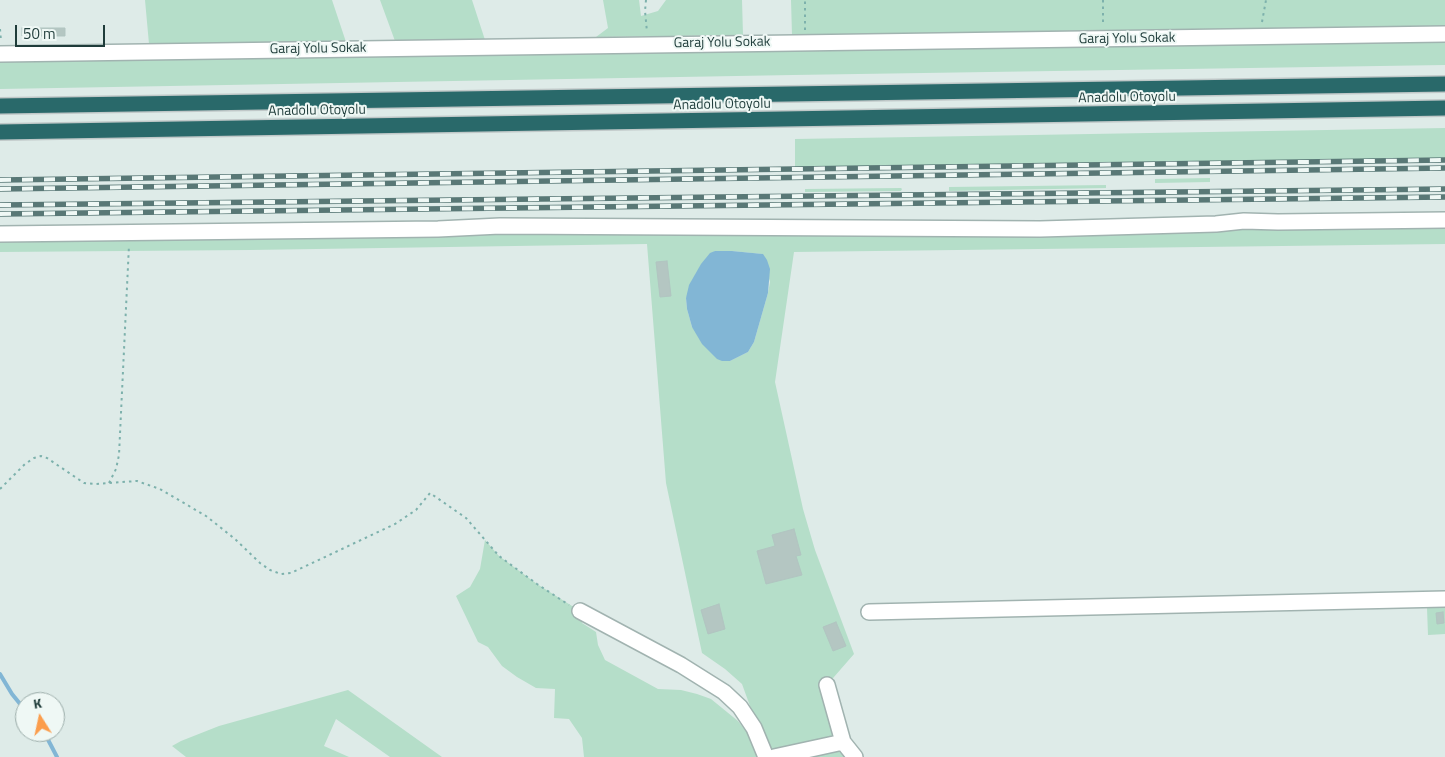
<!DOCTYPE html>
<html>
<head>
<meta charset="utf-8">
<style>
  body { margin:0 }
  #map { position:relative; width:1445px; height:757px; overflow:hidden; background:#deebe8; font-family:"Titillium Web",sans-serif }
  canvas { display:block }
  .north { position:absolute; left:15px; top:692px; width:50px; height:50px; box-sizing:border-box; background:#eff8f5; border:1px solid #9cadaa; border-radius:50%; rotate:350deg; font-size:14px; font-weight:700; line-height:20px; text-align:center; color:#1f3c3a }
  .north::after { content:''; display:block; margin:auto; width:18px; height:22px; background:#fb9d4c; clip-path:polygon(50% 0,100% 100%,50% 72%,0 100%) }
  .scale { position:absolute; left:15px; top:25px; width:90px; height:22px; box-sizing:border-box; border:2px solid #1f3c3a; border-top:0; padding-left:6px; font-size:15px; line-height:18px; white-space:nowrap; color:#1f3c3a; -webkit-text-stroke:4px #eff8f5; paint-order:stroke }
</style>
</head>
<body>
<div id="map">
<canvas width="1445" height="757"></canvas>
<div class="north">K</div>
<div class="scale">50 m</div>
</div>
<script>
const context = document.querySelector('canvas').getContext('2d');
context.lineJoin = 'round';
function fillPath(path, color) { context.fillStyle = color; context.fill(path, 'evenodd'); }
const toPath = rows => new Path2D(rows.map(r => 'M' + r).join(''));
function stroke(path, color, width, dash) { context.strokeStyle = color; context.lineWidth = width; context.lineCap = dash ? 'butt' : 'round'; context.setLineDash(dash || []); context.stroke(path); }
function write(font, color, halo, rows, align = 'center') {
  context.font = font + ' "Titillium Web",sans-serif'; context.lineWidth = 4; context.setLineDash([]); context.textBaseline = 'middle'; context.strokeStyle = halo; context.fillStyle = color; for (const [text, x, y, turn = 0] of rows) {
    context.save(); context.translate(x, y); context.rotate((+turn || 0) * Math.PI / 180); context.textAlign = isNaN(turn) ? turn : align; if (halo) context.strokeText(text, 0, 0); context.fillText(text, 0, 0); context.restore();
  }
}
const green = toPath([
  [145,0,332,0,346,42,228,44,149,44],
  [380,0,472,0,485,40,395,41],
  [603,0,639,0,641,16,658,11,666,0,742,0,743,35,596,37,608,28],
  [791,0,1445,0,1445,29,822,37,803,35,795,37,792,35],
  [1445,36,1445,65,793,75,0,89,0,59],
  [1445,128,1445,161,795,171,795,139],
  [1210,178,1210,182,1155,183,1155,179],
  [1106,185,1106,188,949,191,949,187],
  [901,188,902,189,901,191,805,192,805,189],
  [1445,223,1445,244,794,252,775,382,803,509,815,550,854,654,827,685,843,742,774,757,754,717,742,684,725,669,702,653,666,483,647,244,250,250,0,252,0,239,343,237,797,230],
  [715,251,732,251,762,254,770,282,768,293,754,342,748,352,730,361,692,327,687,309,686,298],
  [485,540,499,556,537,584,580,611,582,623,596,632,598,645,605,660,658,689,681,690,697,694,711,699,738,721,753,740,759,757,584,757,582,738,569,719,554,718,555,689,536,688,517,677,502,666,488,647,478,642,456,596,470,587,480,569],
  [1445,607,1445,634,1428,635,1427,608],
  [348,690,442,757,390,757,336,719,324,746,349,757,186,757,172,746,181,741,219,726],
  [835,749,843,751,850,757,798,757]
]);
const water = toPath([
  [715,251,732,251,763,254,767,260,770,269,768,293,754,342,748,352,730,361,722,361,717,359,702,344,692,327,687,309,686,298,689,285,701,264,710,253]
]);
const stream = toPath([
  [0,674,12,694,25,710],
  [44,732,57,757]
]);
const building = toPath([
  [22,28,65,28,65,36,22,36,22,28],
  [667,261,671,296,660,297,656,262,667,261],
  [794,529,801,555,796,556,802,575,766,584,757,551,775,546,772,535,794,529],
  [719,604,725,629,708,634,701,610,719,604],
  [1443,612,1444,623,1437,624,1436,613,1443,612],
  [836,622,846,646,833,651,823,627,836,622]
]);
const path = toPath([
  [646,0,645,11,647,32],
  [1103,0,1103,26],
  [1262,22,1266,0],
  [0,29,1,41],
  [805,30,805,0],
  [109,483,116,469,119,455,129,245],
  [0,489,25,464,34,458,41,456,47,458,84,483,95,484,137,481,160,489,206,516,235,539,260,563,270,570,281,574,291,573,395,524,416,510,430,493,466,518,499,556,537,584,569,605]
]);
const minor = toPath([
  [0,54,1445,34],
  [0,234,438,229,500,226,1040,229,1216,224,1244,221,1278,222,1445,220],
  [580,611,681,665,724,692,740,707,754,728,766,757],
  [869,612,1445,599],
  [827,685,843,742,855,757],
  [774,757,843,742]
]);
const highway = toPath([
  [0,106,1445,84],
  [0,132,1445,108]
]);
const rail = toPath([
  [0,180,1445,160],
  [0,189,1445,168],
  [0,205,1445,189],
  [0,214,1445,197]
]);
const streetNames = [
  ["Garaj Yolu Sokak",1127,39,-1],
  ["Garaj Yolu Sokak",722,43,-1],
  ["Garaj Yolu Sokak",318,49,-1],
  ["Anadolu Otoyolu",1127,98,-1],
  ["Anadolu Otoyolu",722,105,-1],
  ["Anadolu Otoyolu",317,111,-1]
];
fillPath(green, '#b5dec9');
fillPath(water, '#82b6d5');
stroke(stream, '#82b6d5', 4);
fillPath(building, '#b4c6c2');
stroke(building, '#b1c5c1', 1);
stroke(minor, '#a1b3b0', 18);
stroke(highway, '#c0c8c8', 18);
stroke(path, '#7db1ac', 2, [2.5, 4]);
stroke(minor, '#fff', 15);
stroke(highway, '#29696a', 15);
stroke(rail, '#597876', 5.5);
stroke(rail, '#eff8f5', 4, [11]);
write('14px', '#1f3c3a', '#eff8f5', streetNames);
</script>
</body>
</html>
